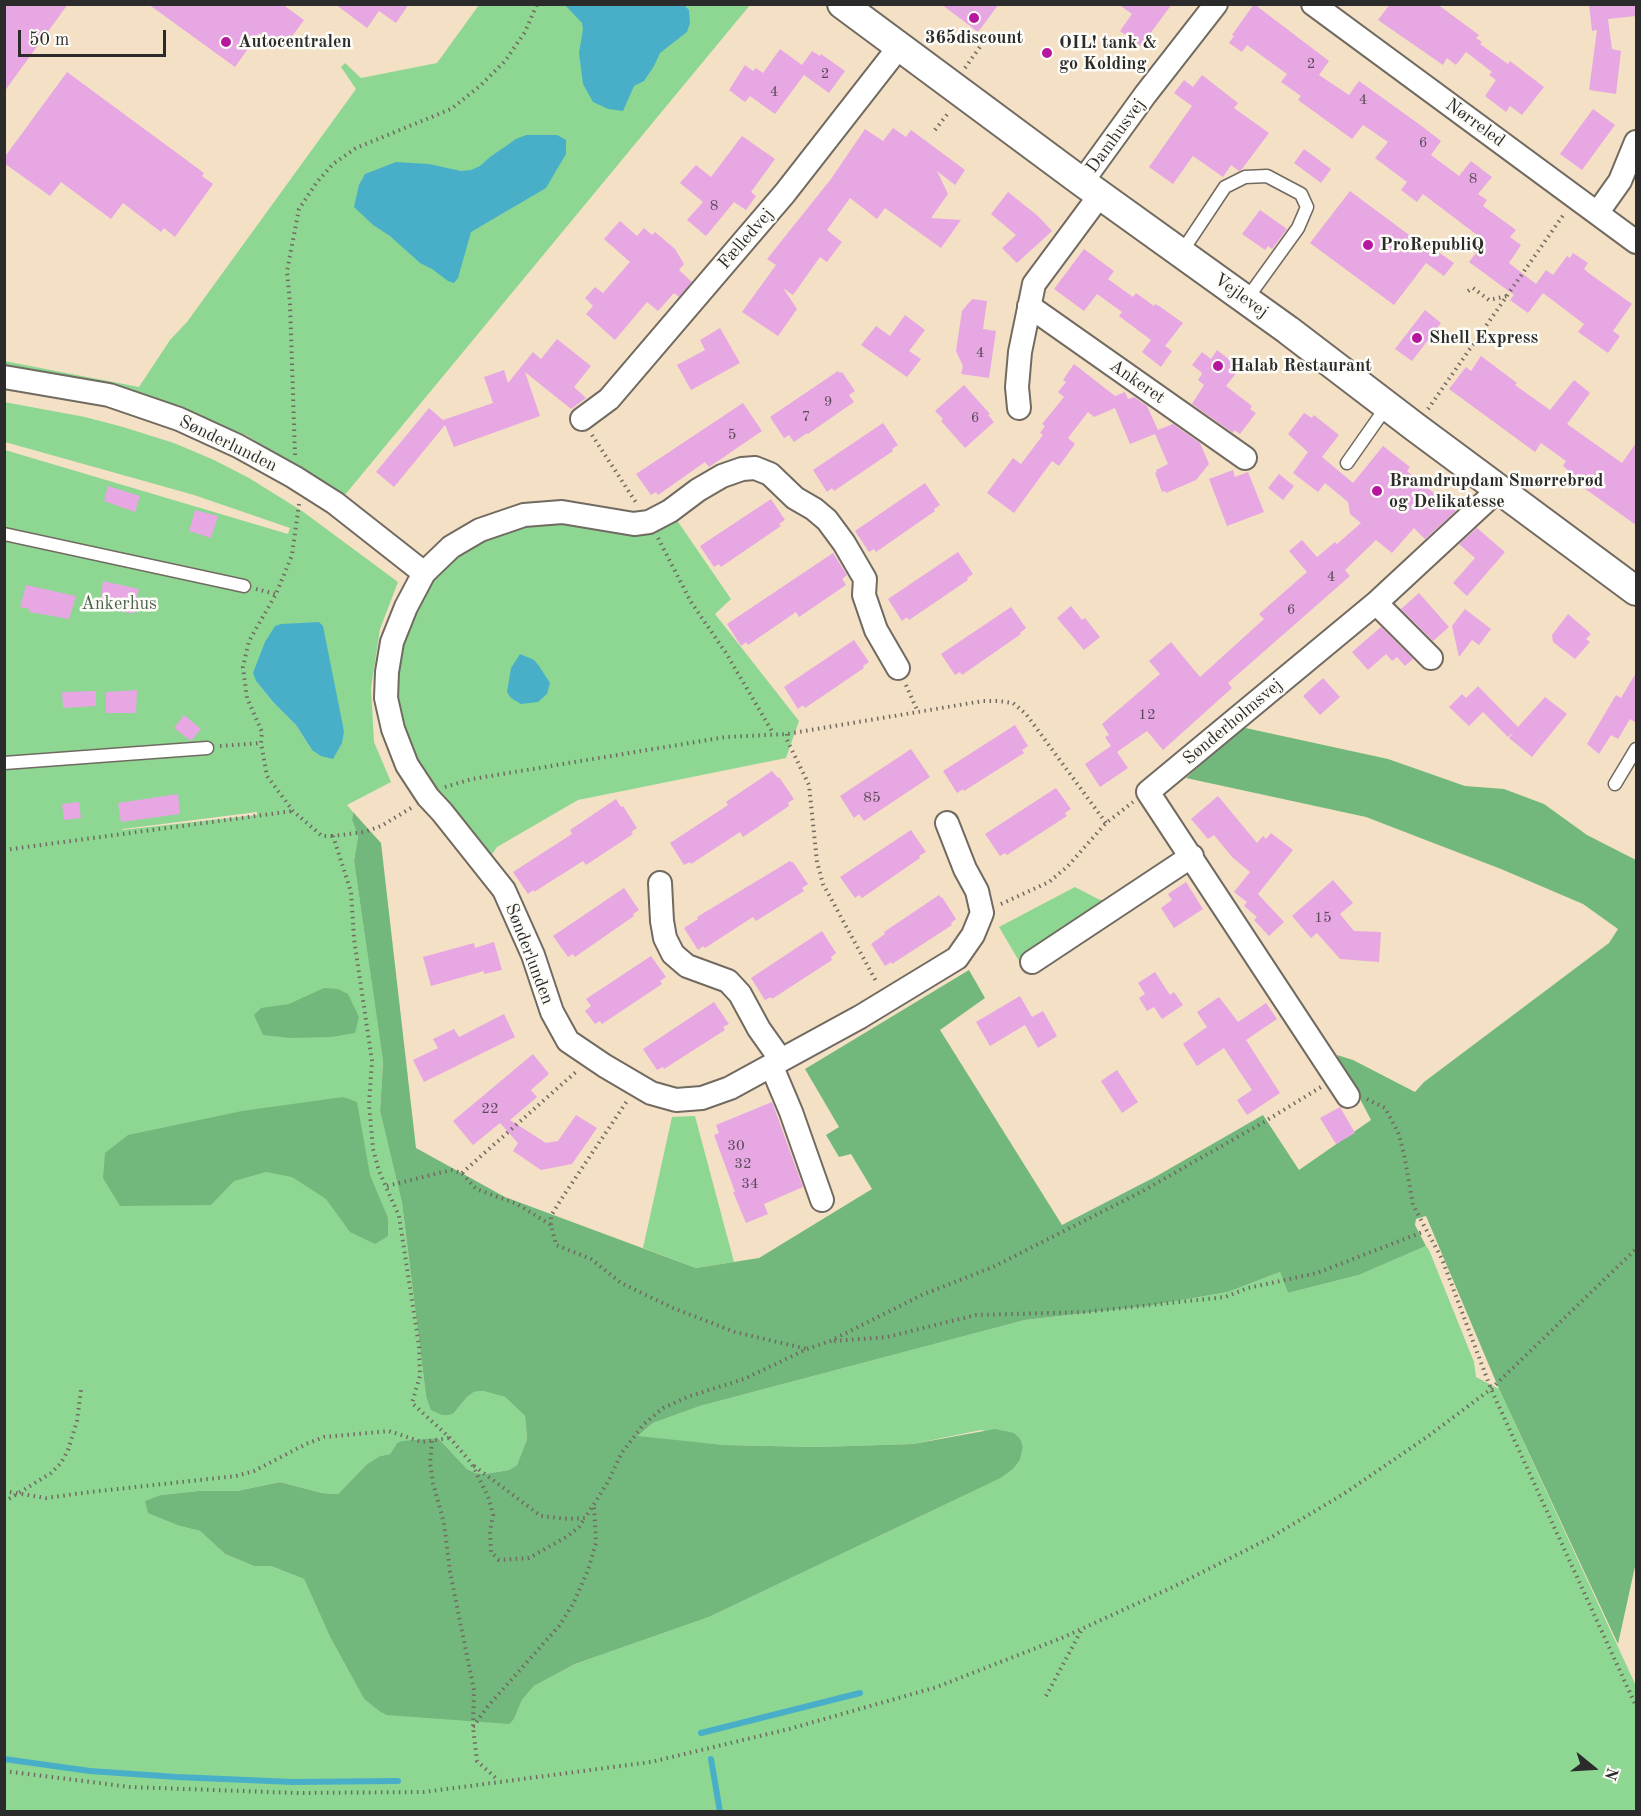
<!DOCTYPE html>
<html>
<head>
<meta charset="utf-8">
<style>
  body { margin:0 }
  #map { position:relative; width:1641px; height:1816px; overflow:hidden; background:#f4e0c5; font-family:"Old Standard TT",serif }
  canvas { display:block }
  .frame { position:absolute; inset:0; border:6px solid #2b2b2b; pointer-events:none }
  .north { position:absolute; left:1563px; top:1738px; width:60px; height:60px; -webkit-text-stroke:4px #fdfcf7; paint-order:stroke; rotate:108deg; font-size:16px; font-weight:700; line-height:24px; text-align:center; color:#2b2b2b }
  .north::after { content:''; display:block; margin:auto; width:21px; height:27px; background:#2b2b2b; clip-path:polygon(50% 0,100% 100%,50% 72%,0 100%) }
  .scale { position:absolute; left:18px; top:30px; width:148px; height:27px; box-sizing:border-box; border:3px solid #2b2b2b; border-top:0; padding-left:8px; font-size:18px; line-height:21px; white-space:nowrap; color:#2b2b2b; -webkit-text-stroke:4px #fdfcf7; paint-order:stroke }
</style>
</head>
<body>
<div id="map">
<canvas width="1641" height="1816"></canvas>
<div class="frame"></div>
<div class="north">N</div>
<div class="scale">50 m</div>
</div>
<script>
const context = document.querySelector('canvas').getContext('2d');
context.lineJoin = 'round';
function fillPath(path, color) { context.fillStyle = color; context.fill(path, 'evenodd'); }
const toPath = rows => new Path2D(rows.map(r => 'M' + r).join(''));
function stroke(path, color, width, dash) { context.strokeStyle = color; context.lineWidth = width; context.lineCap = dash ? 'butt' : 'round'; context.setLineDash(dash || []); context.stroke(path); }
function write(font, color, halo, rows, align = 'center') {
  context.font = font + ' "Old Standard TT",serif'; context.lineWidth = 5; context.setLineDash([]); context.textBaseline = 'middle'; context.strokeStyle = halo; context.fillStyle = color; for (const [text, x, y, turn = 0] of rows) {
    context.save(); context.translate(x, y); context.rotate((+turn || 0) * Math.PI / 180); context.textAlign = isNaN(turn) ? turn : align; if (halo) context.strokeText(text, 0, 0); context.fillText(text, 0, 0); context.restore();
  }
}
const green = toPath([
  [479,5,750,5,344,496,246,435,160,401,5,370,4,361,139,387,170,340,187,322,356,89,341,67,345,63,361,78,437,63],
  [4,402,85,417,123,427,174,443,214,460,249,478,302,511,398,582,380,629,371,688,374,742,391,782,347,805,353,812,352,820,358,836,354,861,383,1060,380,1111,402,1203,426,1396,455,1412,467,1397,474,1392,483,1391,505,1397,525,1416,527,1439,517,1465,509,1470,485,1474,475,1473,467,1469,438,1438,397,1443,390,1454,380,1456,367,1464,338,1494,322,1493,280,1482,237,1491,198,1491,161,1495,180,1526,200,1531,225,1554,254,1566,271,1566,304,1579,330,1637,364,1699,379,1711,514,1719,522,1700,534,1686,575,1664,709,1617,1001,1478,1013,1469,1020,1460,1023,1447,1021,1440,981,1430,913,1444,816,1447,724,1445,637,1437,653,1423,700,1406,1025,1320,1147,1306,1228,1292,1280,1272,1288,1293,1359,1275,1426,1246,1429,1250,1474,1362,1476,1377,1499,1389,1636,1686,1636,1811,5,1811,5,450,288,534,290,528,194,495,5,442],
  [256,681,337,703,344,731,312,750,296,725,273,702],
  [257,812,257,815,122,830,123,829],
  [674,516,731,599,715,614,799,721,786,758,578,800,497,847,490,857,423,772,406,733,396,690,401,650,411,622,426,590,453,556,494,533,537,518,640,535],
  [1075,887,1098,899,1109,902,1019,961,999,927],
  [695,1116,734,1262,696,1268,643,1248,672,1117]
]);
const forest = toPath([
  [1241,727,1388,759,1465,786,1504,789,1544,804,1587,835,1636,860,1636,1562,1618,1644,1499,1389,1426,1216,1416,1219,1415,1225,1426,1246,1359,1275,1288,1293,1280,1272,1228,1292,1147,1306,1025,1320,700,1406,653,1423,638,1436,724,1445,816,1447,913,1444,995,1429,1014,1433,1021,1440,1023,1447,1020,1460,1013,1469,1001,1478,709,1617,575,1664,534,1686,522,1700,514,1719,509,1724,387,1715,379,1711,364,1699,330,1637,304,1579,271,1566,254,1566,225,1554,200,1531,180,1526,148,1513,145,1501,161,1495,198,1491,237,1491,280,1482,322,1493,338,1494,367,1464,380,1456,390,1454,397,1443,402,1441,438,1438,467,1469,475,1473,485,1474,509,1470,517,1465,527,1439,525,1416,505,1397,483,1391,474,1392,467,1397,454,1413,449,1415,442,1415,431,1410,426,1396,402,1203,380,1111,383,1061,354,861,358,836,352,820,353,812,381,843,416,1148,505,1197,696,1268,759,1258,872,1189,851,1154,839,1157,826,1135,839,1127,805,1069,969,970,985,998,940,1030,1062,1225,1155,1177,1263,1115,1299,1170,1371,1120,1337,1055,1353,1060,1415,1092,1424,1082,1609,943,1618,929,1583,904,1501,869,1366,817,1186,778],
  [324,988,338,989,348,994,359,1017,355,1033,331,1037,291,1038,263,1035,254,1015,261,1008,289,1004],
  [343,1097,357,1102,370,1175,388,1218,388,1236,375,1244,350,1232,326,1199,292,1177,266,1172,234,1181,211,1205,120,1206,103,1178,105,1153,128,1135,242,1111]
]);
const water = toPath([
  [565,5,684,5,689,10,690,23,687,32,660,53,654,66,644,81,634,86,623,111,608,109,593,102,583,84,579,53,583,29,582,23],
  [526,135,557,135,566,140,566,154,546,188,471,232,458,278,454,283,448,281,432,269,420,263,390,236,373,225,354,207,359,185,365,174,396,162,429,164,461,171,471,170,480,166,490,157,516,139],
  [319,622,323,626,344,731,342,743,333,759,321,756,312,750,296,725,273,702,256,681,253,673,265,642,275,626,281,624],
  [520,654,534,660,539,666,550,683,547,694,538,702,521,704,511,698,507,692,511,668]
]);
const stream = toPath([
  [701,1733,860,1693],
  [4,1759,90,1771,177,1777,293,1782,398,1781],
  [711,1759,720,1812]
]);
const building = toPath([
  [4,4,68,4,4,92],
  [148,4,282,4,304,20,282,50,259,33,235,67],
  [335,4,409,4,396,23,379,11,367,28],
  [941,4,999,4,978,32],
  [1118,4,1172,4,1141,46,1120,31,1132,14],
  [1254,4,1329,61,1319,75,1349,95,1359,81,1423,127,1441,141,1431,155,1459,176,1471,161,1492,177,1478,194,1487,200,1483,206,1516,230,1510,237,1521,245,1509,263,1536,284,1546,270,1553,275,1567,256,1570,258,1573,253,1588,263,1584,269,1590,274,1632,304,1613,331,1620,336,1608,353,1578,332,1584,324,1543,293,1528,313,1510,300,1514,295,1469,262,1485,241,1423,194,1417,202,1401,190,1407,182,1375,158,1388,142,1363,125,1352,139,1298,100,1301,96,1281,82,1287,74,1247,45,1242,52,1229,43,1234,36,1232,35],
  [1390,4,1437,4,1479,35,1476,38,1482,42,1480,44,1508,64,1510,61,1544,87,1522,115,1510,106,1506,112,1485,96,1496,80,1489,75,1492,72,1466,52,1456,65,1447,58,1443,65,1378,20],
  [1589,4,1636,4,1636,16,1608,19,1612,49,1621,51,1616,94,1589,90,1597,30,1592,31],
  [780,49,802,65,812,51,820,56,821,54,845,71,829,93,804,75,775,114,750,96,745,102,729,90,745,65,753,71,756,68,763,73],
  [67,72,204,173,202,176,213,184,175,237,164,228,161,232,123,203,111,219,61,182,50,196,4,163,4,158],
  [1202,75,1238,103,1234,108,1269,133,1242,169,1239,171,1231,165,1223,177,1193,156,1173,184,1149,167,1192,106,1174,93,1184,80,1193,87],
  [1593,109,1615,125,1582,170,1560,154],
  [893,128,906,137,911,130,965,170,955,185,937,171,948,194,931,218,961,220,941,248,885,208,877,219,850,198,827,230,842,242,827,262,820,257,793,295,783,288,797,309,778,336,742,312,776,265,767,259,831,179,865,129,883,141],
  [742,136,775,159,751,192,756,196,746,210,734,202,706,236,687,220,703,202,680,183,696,165,711,177],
  [1304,149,1331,169,1321,183,1294,163],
  [1350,191,1432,252,1434,249,1454,263,1444,276,1426,263,1394,305,1310,243],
  [1008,192,1038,216,1052,231,1017,263,1002,248,1016,235,991,214],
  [1260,210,1287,229,1272,249,1268,246,1265,250,1242,234],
  [620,221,637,236,644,228,652,235,655,232,675,249,684,264,679,270,692,282,679,297,674,293,658,311,647,302,615,340,586,314,593,306,585,298,595,287,603,293,630,262,604,239],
  [1084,249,1114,271,1108,279,1133,297,1136,293,1154,306,1155,304,1159,306,1183,323,1165,346,1172,351,1161,367,1142,352,1151,340,1119,316,1122,312,1097,294,1084,311,1054,289],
  [972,299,987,301,983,329,996,331,989,378,961,374,963,366,956,351,962,311],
  [1425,310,1441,323,1412,361,1395,349],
  [905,315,925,330,909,351,921,359,907,377,861,345,876,326,890,336],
  [720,328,740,363,691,390,677,365,705,350,700,340],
  [557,339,591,366,574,387,586,398,571,409,525,372,540,416,454,447,445,425,394,487,376,472,429,408,443,420,493,403,484,377,504,370,508,383,533,352,541,359],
  [1217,350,1240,368,1226,386,1252,406,1250,409,1256,413,1240,434,1234,430,1233,433,1192,404,1204,385,1198,380,1202,374,1201,372,1192,365,1202,352,1211,359],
  [1481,356,1517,383,1515,385,1550,410,1574,380,1590,393,1567,424,1622,463,1636,443,1636,525,1567,476,1570,472,1563,466,1566,461,1541,443,1535,452,1449,389,1466,367,1471,371],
  [1074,364,1115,396,1125,392,1128,399,1134,397,1147,406,1158,430,1173,424,1200,443,1209,464,1196,480,1166,493,1165,491,1162,492,1155,473,1157,472,1156,470,1168,464,1155,434,1130,444,1115,408,1094,417,1088,412,1068,438,1075,444,1059,466,1052,461,1014,513,987,493,1013,458,1021,464,1043,435,1040,433,1045,426,1042,424,1064,397,1058,392,1066,382,1063,380],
  [838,371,840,373,842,372,855,391,849,395,854,402,808,434,807,433,794,442,789,435,784,438,770,417],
  [964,385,990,414,988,415,994,422,965,448,941,421,943,419,935,411],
  [743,403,762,431,709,467,705,462,658,495,656,492,651,495,636,474],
  [1304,413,1312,418,1314,415,1339,435,1322,457,1353,483,1383,446,1410,467,1407,471,1408,472,1456,511,1425,539,1414,528,1392,553,1376,540,1345,570,1350,576,1228,683,1232,688,1163,750,1147,731,1117,752,1128,768,1100,787,1085,764,1111,746,1105,737,1109,735,1102,724,1160,674,1149,661,1171,642,1200,677,1264,619,1259,614,1307,572,1289,551,1302,540,1317,557,1335,542,1337,544,1361,523,1350,514,1348,502,1325,483,1318,492,1293,473,1308,452,1288,434],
  [883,423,898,445,892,449,893,451,834,491,832,488,827,492,813,470],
  [1233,470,1235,477,1248,472,1264,512,1227,526,1209,479],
  [1279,474,1294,486,1283,500,1268,488],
  [925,483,940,505,934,509,935,511,876,552,874,549,869,552,855,531],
  [108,486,140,496,135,512,104,501],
  [771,499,785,520,779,524,781,526,721,567,719,564,714,567,700,546],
  [195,510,218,516,211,538,189,531],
  [1477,528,1505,552,1467,596,1453,583,1475,558,1459,544],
  [958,552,973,574,967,578,968,580,909,620,907,617,902,621,888,599],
  [833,553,847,575,842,579,846,585,799,617,796,612,748,645,746,642,741,646,727,624],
  [103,581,139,589,134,614,100,607],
  [26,585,76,596,69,619,29,612,30,609,20,607],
  [1419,593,1449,627,1433,641,1401,609],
  [1071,606,1082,620,1085,618,1100,637,1084,650,1057,618],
  [1011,607,1026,628,1020,633,1021,634,962,675,960,672,955,675,941,654],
  [1465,609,1491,629,1479,645,1472,640,1459,657,1452,626],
  [1568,614,1591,634,1586,639,1590,642,1575,659,1553,642,1552,635],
  [1381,627,1413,659,1405,666,1397,657,1392,661,1386,654,1368,670,1352,652],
  [854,640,869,662,863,666,864,668,805,708,803,705,798,709,784,687],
  [1636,673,1636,723,1630,719,1618,739,1611,735,1599,754,1587,744,1616,695,1621,698],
  [1323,678,1340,697,1320,715,1303,696],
  [1478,686,1518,727,1545,697,1567,714,1532,757,1509,738,1514,732,1508,737,1483,712,1469,726,1449,707,1462,694,1466,698],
  [137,690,136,713,106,713,106,692],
  [96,691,96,706,63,708,62,692],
  [184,715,201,729,191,741,174,728],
  [1015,725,1028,746,1022,750,1024,753,964,791,963,789,957,793,943,771],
  [911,749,930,777,864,821,859,814,854,818,840,796],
  [772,771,778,778,779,777,794,799,788,803,789,806,743,837,740,832,691,864,690,862,684,865,670,843,728,805,726,802],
  [1056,788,1071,809,1065,813,1067,816,1007,855,1005,853,1000,856,985,834],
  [178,794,180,814,121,822,118,803],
  [1218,796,1257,843,1263,836,1266,839,1271,833,1293,850,1258,894,1284,922,1269,936,1254,920,1257,917,1244,906,1247,902,1234,892,1250,872,1232,857,1214,835,1208,839,1191,819],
  [616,799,621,807,623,806,637,828,631,832,633,834,586,865,583,861,534,892,533,890,528,894,513,872,572,834,570,830],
  [79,802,81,818,64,820,62,804],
  [911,830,926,852,919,856,920,858,862,898,859,895,855,898,840,877],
  [790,861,792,863,793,862,808,884,802,888,804,891,756,921,753,917,705,948,703,946,698,950,684,928,698,919,697,917],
  [1333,880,1353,903,1340,914,1354,931,1381,932,1379,962,1340,959,1317,933,1311,938,1292,916],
  [1186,882,1203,909,1174,928,1161,908,1172,900,1168,894],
  [624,888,639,910,633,914,634,916,575,957,573,954,568,957,553,936],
  [939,895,941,898,942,897,956,919,951,923,952,925,892,964,891,962,885,966,871,944,885,934,884,932],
  [822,931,836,953,831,957,832,960,772,999,771,997,765,1000,751,978],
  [494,942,502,970,484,974,484,971,431,986,423,957,474,943,475,948],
  [651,956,666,977,660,981,662,984,602,1024,600,1021,595,1024,585,1011,591,1006,586,999],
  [1155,972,1170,995,1174,992,1183,1005,1162,1019,1154,1007,1147,1011,1139,998,1145,994,1138,983],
  [1020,996,1032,1017,1043,1011,1057,1036,1038,1048,1025,1025,990,1046,976,1022],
  [1219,997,1238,1022,1266,1003,1277,1019,1246,1040,1280,1093,1247,1115,1237,1100,1252,1090,1224,1048,1197,1066,1183,1044,1207,1027,1197,1012],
  [714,1002,729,1024,723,1027,725,1030,664,1069,663,1067,657,1070,643,1049],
  [504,1014,515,1037,424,1082,413,1060,438,1048,433,1039,454,1029,459,1037],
  [533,1054,549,1074,531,1090,537,1097,510,1120,546,1143,558,1141,576,1115,597,1128,572,1164,541,1170,513,1151,518,1143,500,1123,473,1145,453,1121],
  [1117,1070,1138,1102,1122,1113,1101,1081],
  [772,1102,803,1187,764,1204,768,1214,746,1223,733,1192,735,1192,714,1135,719,1133,716,1125],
  [1340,1107,1355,1133,1336,1144,1320,1118]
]);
const path = toPath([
  [965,68,982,44],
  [935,130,949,112],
  [1468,291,1473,288,1489,300,1507,296],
  [1428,409,1564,214],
  [592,435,637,504],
  [295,455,290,304,287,271,299,209,317,182,333,164,356,148,451,109,481,85,505,61,525,32,537,4],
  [299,504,292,555,276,594,249,641,243,667,247,698,262,732,261,743,267,776,293,811,322,836,333,836],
  [658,538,691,602,726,653,773,733],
  [256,589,276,594],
  [906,685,918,712],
  [787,734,787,740,809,785,817,862,823,884,877,983],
  [220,746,261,743],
  [445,787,472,779,726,737,787,734,983,701,999,701,1013,703,1026,714,1106,823],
  [411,808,381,826,364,832,333,836,351,892,354,939,372,1061,369,1104,373,1149,379,1171,399,1216,419,1346,420,1376,412,1403,450,1438,472,1464,489,1499,493,1515,490,1532,491,1552,499,1560,529,1558,568,1536,579,1527,585,1518],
  [4,850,293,811],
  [1001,904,1049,882,1068,866,1106,823,1133,802],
  [1367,1099,1385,1108,1398,1132,1404,1154,1413,1205,1442,1259,1491,1389,1636,1706],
  [462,1173,578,1070],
  [387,1186,451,1170,462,1173,476,1189,517,1204,551,1225,556,1245,591,1259,621,1283,673,1308,735,1332,807,1349],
  [551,1225,551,1216,560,1201,627,1101],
  [834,1341,887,1337,976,1315,1086,1312,1225,1297,1248,1288,1317,1273,1425,1231],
  [432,1441,430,1463,433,1483,444,1523,450,1572,474,1690,473,1727,477,1761,498,1780],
  [474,1466,541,1516,569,1519,585,1518,608,1482,621,1454,643,1425,663,1408,690,1396,744,1379,807,1349,830,1341,922,1295,993,1267,1141,1192,1264,1122,1321,1087],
  [4,1491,46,1498,90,1492,236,1476,254,1471,306,1444,324,1437,389,1431,422,1442,449,1438],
  [4,1502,51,1473,61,1463,68,1450,77,1421,81,1390],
  [1046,1696,1082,1629],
  [473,1727,488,1706,559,1626,573,1604,588,1570,596,1543,594,1505],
  [4,1771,130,1787,297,1793,424,1792,651,1762,789,1729,937,1687,1064,1637,1173,1587,1270,1538,1345,1493,1427,1437,1491,1389,1636,1249]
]);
const service = toPath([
  [1181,253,1225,187,1245,177,1267,176,1301,194,1307,207,1298,228,1246,300],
  [1347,463,1387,406],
  [4,534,244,586],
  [4,763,207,748],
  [1615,784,1636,749]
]);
const minor = toPath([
  [1313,4,1636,242],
  [1082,182,1145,95,1216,4],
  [1598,212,1620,181,1636,142],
  [1029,306,1245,458],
  [4,377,109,395,179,419,238,446,294,477,335,503,424,573],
  [1019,408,1017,387,1020,352,1034,284,1100,195],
  [582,419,609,399,785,193,899,47],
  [1376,603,1431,658],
  [898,668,876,630,864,595,865,579,844,543,827,520,814,509,795,498,770,474,755,468,742,469,722,476,698,490,670,511,649,522,634,524,562,512,524,515,480,530,451,547,424,573,406,607,392,642,387,672,386,698,393,729,407,765,428,797,442,812,504,890,533,955,552,1012,568,1041,605,1066,651,1093,676,1100,702,1098,730,1088,860,1017,957,958,973,935,982,913,977,891,965,869,947,823],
  [660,883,662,921,665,938,673,954,687,966,728,981,740,994,759,1029,781,1060],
  [1032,962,1192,856],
  [772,1067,791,1112,822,1200],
  [1348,1096,1148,792,1376,603,1499,489]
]);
const tertiary = toPath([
  [842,4,1082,182,1288,330,1415,427,1636,591]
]);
const markers = [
  [974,18,6,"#b5179e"],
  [226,42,6,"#b5179e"],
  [1047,53,6,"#b5179e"],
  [1368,245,6,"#b5179e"],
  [1417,338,6,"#b5179e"],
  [1218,366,6,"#b5179e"],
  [1377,491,6,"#b5179e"]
];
const numberNames = [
  ["2",1311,64],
  ["2",825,74],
  ["4",774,92],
  ["4",1363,100],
  ["6",1423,143],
  ["8",1473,179],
  ["8",714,206],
  ["4",980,353],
  ["9",828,402],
  ["7",806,417],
  ["6",975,418],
  ["5",732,435],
  ["4",1331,577],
  ["6",1291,610],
  ["12",1147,715],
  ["85",872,798],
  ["15",1323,918],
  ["22",490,1109],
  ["30",736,1146],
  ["32",743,1164],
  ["34",750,1184]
];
const poiNames = [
  ["365discount",974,38,"center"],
  ["Autocentralen",238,42],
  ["OIL! tank &",1059,43],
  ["go Kolding",1059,64],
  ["ProRepubliQ",1380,245],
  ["Shell Express",1429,338],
  ["Halab Restaurant",1230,366],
  ["Bramdrupdam Smørrebrød",1389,481],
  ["og Delikatesse",1389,502]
];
const streetNames = [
  ["Nørreled",1475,123,36],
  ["Damhusvej",1116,136,-54],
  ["Fælledvej",746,239,-49],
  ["Vejlevej",1241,296,36],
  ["Ankeret",1137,382,35],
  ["Sønderlunden",228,444,26],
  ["Sønderholmsvej",1233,722,-40],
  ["Sønderlunden",529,954,69]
];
const parkNames = [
  ["Ankerhus",119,604]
];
fillPath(green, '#8dd793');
fillPath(forest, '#72b87d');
fillPath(water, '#49afc8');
stroke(stream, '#49afc8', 6);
fillPath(building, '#e6a7e3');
stroke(service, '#716a61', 15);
stroke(minor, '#716a61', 26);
stroke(tertiary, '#716a61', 32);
stroke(path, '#716a61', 4, [1.5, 4.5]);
stroke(service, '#fff', 12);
stroke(minor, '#fff', 22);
stroke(tertiary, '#fff', 28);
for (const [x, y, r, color] of markers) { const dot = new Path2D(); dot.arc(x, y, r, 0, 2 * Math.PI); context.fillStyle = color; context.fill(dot); stroke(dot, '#fdfcf7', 2); }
write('15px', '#5a4a59', null, numberNames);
write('bold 18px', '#2b2b2b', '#fdfcf7', poiNames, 'left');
write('18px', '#2b2b2b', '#fdfcf7', streetNames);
write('18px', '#485f4a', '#fdfcf7', parkNames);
</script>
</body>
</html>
